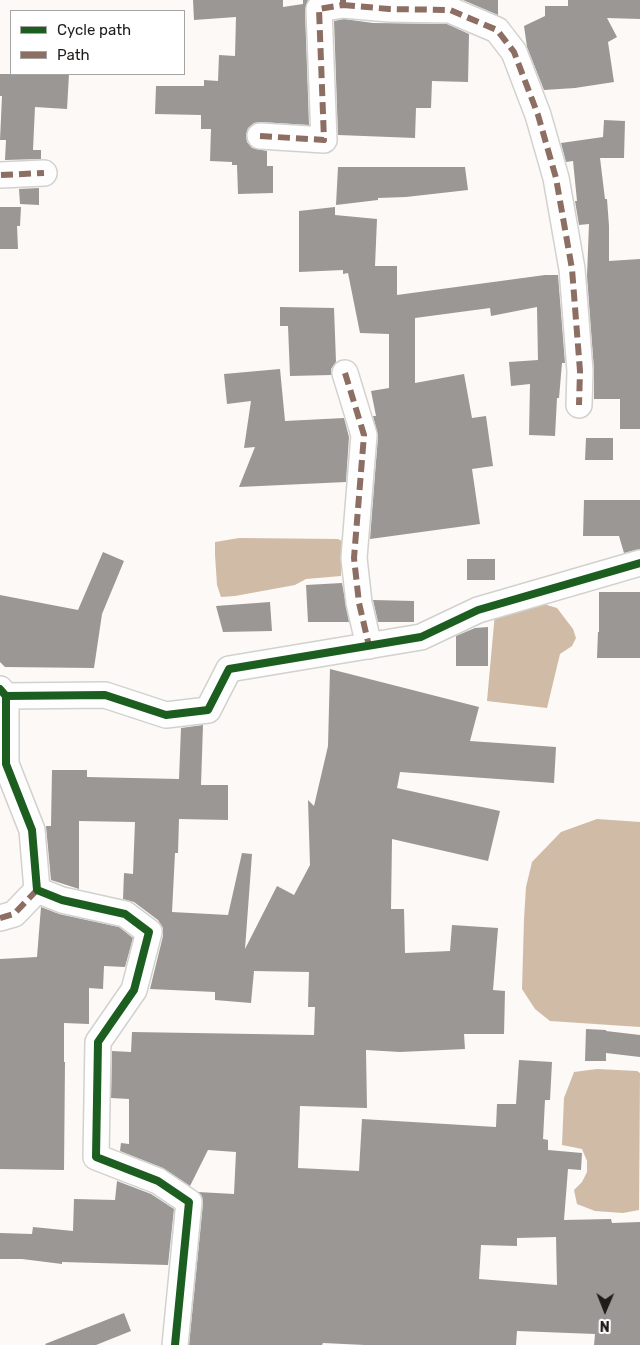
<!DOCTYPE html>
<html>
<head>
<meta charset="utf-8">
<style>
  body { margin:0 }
  #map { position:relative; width:640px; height:1345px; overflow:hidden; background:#fcf9f6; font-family:Rubik,sans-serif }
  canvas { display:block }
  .legend { position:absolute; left:10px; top:10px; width:175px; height:65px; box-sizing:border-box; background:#fff; border:1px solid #a5a4a3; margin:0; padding:6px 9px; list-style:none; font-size:15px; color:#1f1c19 }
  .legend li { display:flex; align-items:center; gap:10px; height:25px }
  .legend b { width:25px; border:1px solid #a5a4a3 }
  .north { position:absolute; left:580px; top:1285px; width:50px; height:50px; -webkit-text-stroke:4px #fff; paint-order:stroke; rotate:181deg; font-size:14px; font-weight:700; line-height:20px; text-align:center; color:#1f1c19 }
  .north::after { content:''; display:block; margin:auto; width:18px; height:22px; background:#1f1c19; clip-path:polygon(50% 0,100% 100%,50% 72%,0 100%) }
</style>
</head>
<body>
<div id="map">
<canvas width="640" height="1345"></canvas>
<ul class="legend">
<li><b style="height:6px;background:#1b5e20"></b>Cycle path</li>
<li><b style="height:6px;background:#8d6e63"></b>Path</li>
</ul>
<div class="north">N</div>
</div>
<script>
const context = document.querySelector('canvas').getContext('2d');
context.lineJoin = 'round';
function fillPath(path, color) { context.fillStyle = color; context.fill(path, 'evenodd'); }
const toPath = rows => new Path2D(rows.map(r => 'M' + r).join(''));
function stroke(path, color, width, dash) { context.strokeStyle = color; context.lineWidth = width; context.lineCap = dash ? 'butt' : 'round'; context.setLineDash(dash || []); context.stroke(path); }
const water = toPath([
  [239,538,338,539,342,541,341,576,306,579,295,585,235,596,221,597,217,585,215,555,215,542],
  [540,603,557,608,573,629,576,638,572,646,560,654,547,708,487,701,495,613],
  [597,819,640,822,640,1027,550,1021,535,1009,522,989,524,919,526,887,532,862,561,832],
  [597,1069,637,1071,640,1073,639,1210,623,1213,595,1211,577,1204,574,1190,582,1182,587,1172,587,1161,582,1149,562,1145,564,1098,574,1072]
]);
const building = toPath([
  [193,0,283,0,283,7,303,4,303,0,308,0,305,10,309,125,260,122,254,123,248,128,246,135,247,142,252,148,267,151,267,166,273,166,273,193,238,194,237,165,232,165,232,162,210,161,211,129,201,129,201,115,155,114,156,86,204,86,204,80,218,81,219,55,235,56,236,17,194,20],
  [463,0,498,0,498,15],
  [568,0,640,0,640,19,607,18,617,37,608,42,614,82,575,88,544,90,527,47,524,26,545,16,545,6,568,6],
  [344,19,373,23,447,24,469,34,468,82,432,81,431,108,416,108,415,138,338,135,334,21],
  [0,74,69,74,67,109,35,107,33,150,41,150,41,159,5,160,6,140,0,140,2,96,0,96],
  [604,120,625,121,624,158,600,158,605,199,607,199,609,226,609,261,640,259,640,429,620,429,620,399,594,399,594,370,587,276,589,224,579,225,575,201,577,201,573,161,566,162,561,143,603,137],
  [338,167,465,167,468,190,406,197,378,198,378,200,336,205],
  [39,188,39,205,20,204,19,189],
  [0,207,21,207,20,226,17,226,18,249,0,249],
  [335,207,335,215,377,219,375,266,397,266,397,295,545,275,558,275,565,363,562,363,559,398,557,398,555,436,529,435,530,384,511,386,509,362,538,360,537,307,491,316,490,308,415,318,415,383,464,374,472,418,486,416,493,466,472,469,480,524,370,539,378,436,373,416,376,416,371,391,389,388,389,334,360,333,348,273,343,274,343,270,299,272,299,211],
  [280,307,334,308,336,362,331,369,331,375,290,376,288,326,280,326],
  [280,369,285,421,344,418,349,437,346,482,239,487,255,447,244,448,251,401,227,404,224,374],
  [586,438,613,438,613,460,585,460],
  [584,500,640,500,640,549,624,553,619,536,583,536],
  [103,552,124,561,102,614,94,668,5,667,0,662,0,595,78,610],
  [467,559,495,559,495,580,467,580],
  [342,583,349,622,308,622,306,585],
  [599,592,640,592,640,658,597,658,598,632,599,632],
  [373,600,414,601,414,622,378,622],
  [270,602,272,631,223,632,216,606],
  [488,627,488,666,456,666,456,636,475,628],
  [330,669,479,707,470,741,556,747,554,783,400,772,397,788,500,811,488,861,392,839,391,909,404,909,405,953,450,951,452,925,498,928,493,990,505,991,504,1034,464,1034,465,1049,400,1052,366,1050,367,1108,300,1106,298,1168,359,1171,362,1119,496,1127,497,1104,516,1104,519,1060,552,1062,550,1100,545,1100,543,1139,548,1140,548,1150,582,1153,581,1170,568,1169,564,1220,611,1219,612,1223,640,1222,640,1345,594,1345,595,1334,517,1331,516,1345,365,1345,323,1343,322,1345,189,1345,203,1203,202,1196,198,1192,234,1194,236,1152,208,1150,190,1186,163,1168,120,1151,121,1143,129,1144,129,1099,111,1098,112,1051,131,1052,132,1032,314,1035,315,1007,308,1007,309,972,254,971,251,1003,215,1000,215,992,150,989,163,936,163,928,158,920,134,902,123,899,124,873,133,874,135,822,79,821,79,889,51,880,46,826,51,826,52,770,87,770,87,777,179,779,181,728,203,725,201,785,228,785,228,820,179,819,178,853,175,853,172,912,228,915,242,853,252,854,245,949,277,886,294,895,310,865,308,800,314,806,328,746],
  [556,1237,557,1285,479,1279,481,1245,517,1246,517,1238],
  [41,907,59,914,119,927,133,938,125,967,104,966,103,989,89,988,89,1024,64,1023,64,1062,65,1062,64,1170,0,1169,0,959,37,957],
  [586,1029,606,1030,606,1031,640,1035,640,1057,606,1053,606,1061,585,1061],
  [117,1181,151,1194,174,1209,168,1265,62,1262,62,1264,22,1259,0,1259,0,1233,32,1234,33,1227,73,1231,74,1199,115,1200],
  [124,1313,131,1331,96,1345,46,1345,45,1344]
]);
const minor = toPath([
  [343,5,389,9,450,10,497,30,514,52,538,115,556,178,572,269,580,371,579,405],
  [260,136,324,140,319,9,343,5,343,0],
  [1,175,44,173],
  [345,373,364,435,354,558,359,603,369,646],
  [0,689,6,696,105,695,166,715,208,710,229,669,421,637,478,610,640,563],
  [6,696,6,764,32,830,37,890,62,900,125,914,149,932,134,990,98,1042,96,1157,158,1181,189,1202,175,1345],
  [0,918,14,914,37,890]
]);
const quiet = toPath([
  [343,5,389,9,450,10,497,30,514,52,538,115,556,178,572,269,580,371,579,405],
  [260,136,324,140,319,9,343,5,343,0],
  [1,175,44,173],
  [345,373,364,435,354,558,359,603,369,646],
  [0,918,14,914,37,890]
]);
const cycleway = toPath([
  [0,689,6,696,105,695,166,715,208,710,229,669,421,637,478,610,640,563],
  [6,696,6,764,32,830,37,890,62,900,125,914,149,932,134,990,98,1042,96,1157,158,1181,189,1202,175,1345]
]);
fillPath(water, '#d0bba7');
fillPath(building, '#9a9795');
stroke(minor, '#d3d1ce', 28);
stroke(minor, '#fffefe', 25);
stroke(quiet, '#8d6e63', 6, [12, 6]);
stroke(cycleway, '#1b5e20', 8);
</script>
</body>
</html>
